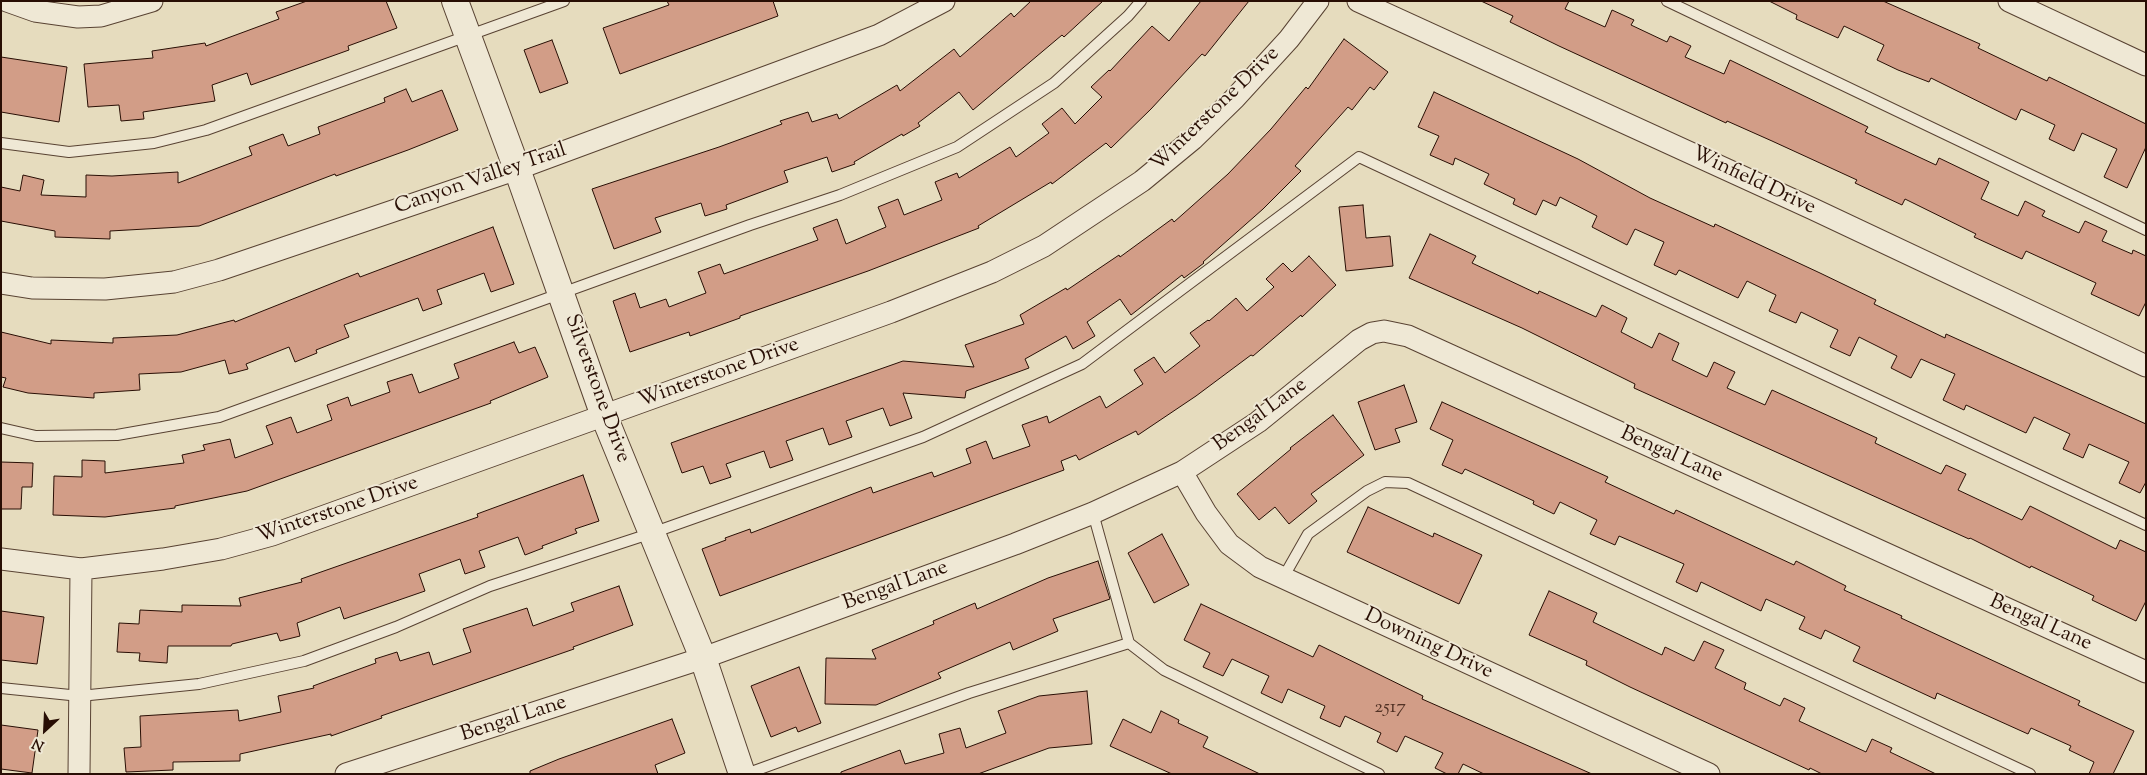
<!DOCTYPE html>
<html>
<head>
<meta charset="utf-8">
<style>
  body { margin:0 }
  #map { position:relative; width:2147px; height:775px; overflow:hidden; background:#e6dcbe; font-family:"Sorts Mill Goudy",serif }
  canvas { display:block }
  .frame { position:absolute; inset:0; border:2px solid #280e04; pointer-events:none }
  .north { position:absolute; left:20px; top:705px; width:50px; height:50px; -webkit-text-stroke:4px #efe8d5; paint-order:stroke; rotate:205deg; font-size:14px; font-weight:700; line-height:20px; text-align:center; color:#280e04 }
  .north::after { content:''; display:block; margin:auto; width:18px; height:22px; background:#280e04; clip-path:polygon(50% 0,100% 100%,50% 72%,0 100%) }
</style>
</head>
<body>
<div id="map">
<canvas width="2147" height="775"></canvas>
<div class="frame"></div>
<div class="north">N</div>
</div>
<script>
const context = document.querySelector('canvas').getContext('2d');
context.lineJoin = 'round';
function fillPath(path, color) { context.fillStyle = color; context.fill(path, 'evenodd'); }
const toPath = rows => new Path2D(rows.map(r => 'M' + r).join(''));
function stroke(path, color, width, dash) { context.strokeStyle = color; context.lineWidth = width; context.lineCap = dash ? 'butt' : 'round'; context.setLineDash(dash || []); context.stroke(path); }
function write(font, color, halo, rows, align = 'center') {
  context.font = font + ' "Sorts Mill Goudy",serif'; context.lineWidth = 4; context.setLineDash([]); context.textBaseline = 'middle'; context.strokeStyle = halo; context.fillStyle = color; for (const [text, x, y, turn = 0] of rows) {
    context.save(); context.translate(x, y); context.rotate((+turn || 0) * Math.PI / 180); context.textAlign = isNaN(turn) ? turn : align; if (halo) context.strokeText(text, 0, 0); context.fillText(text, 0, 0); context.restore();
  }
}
const building = toPath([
  [307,1,386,1,397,28,348,46,349,50,251,85,247,73,212,85,215,101,143,112,144,119,121,121,119,105,88,107,84,64,153,58,152,51,205,43,206,46,279,19,276,12,307,1],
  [667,1,773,1,778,16,620,74,603,28,669,5,667,1],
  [1031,1,1103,1,1064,37,1062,35,973,110,959,92,918,123,920,126,903,136,902,134,854,162,855,164,832,172,827,157,784,171,788,182,726,205,727,209,705,216,701,203,655,218,661,232,614,249,592,189,719,147,782,124,780,121,808,112,812,122,837,114,839,119,897,85,900,91,954,49,960,57,1011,13,1014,17,1031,1],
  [1201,1,1249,1,1205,56,1202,54,1151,109,1111,148,1106,143,1052,184,1051,182,978,226,979,228,868,271,740,316,740,318,690,336,689,332,630,352,613,301,635,293,640,308,666,299,669,307,706,293,698,272,720,264,724,274,818,240,813,228,837,219,846,244,886,227,878,207,898,199,904,215,942,200,935,182,957,173,959,178,1010,147,1016,157,1049,133,1042,124,1062,108,1075,124,1102,97,1091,87,1109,70,1110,71,1152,26,1169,41,1201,1],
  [1481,1,1569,1,1565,9,1605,27,1612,10,1634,20,1631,25,1667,42,1670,36,1691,46,1685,57,1724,74,1730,60,1868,127,1865,132,1936,165,1939,158,1989,182,1981,199,2018,216,2025,201,2045,211,2042,216,2079,233,2085,221,2107,231,2102,241,2132,254,2133,250,2146,256,2146,302,2139,316,2091,294,2096,283,2026,251,2022,259,1974,237,1976,234,1905,199,1902,205,1855,183,1857,180,1772,141,1727,121,1726,123,1559,46,1510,22,1513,16,1481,1],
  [1769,1,1883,1,1980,44,1978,48,2047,81,2049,77,2146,124,2146,147,2127,188,2104,177,2117,149,2082,133,2074,151,2049,139,2055,125,2021,109,2016,120,1931,78,1929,82,1898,70,1877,60,1884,45,1844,26,1838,38,1796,19,1797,15,1769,1],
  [1344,39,1388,72,1374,90,1370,87,1352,110,1348,107,1295,166,1301,171,1263,209,1203,262,1204,263,1184,278,1182,275,1131,315,1120,299,1087,322,1095,336,1073,349,1066,336,1025,359,1029,368,966,391,965,398,903,393,912,418,890,426,883,408,846,421,852,437,829,445,823,428,786,441,793,460,770,468,764,451,726,464,731,477,710,484,703,466,682,473,671,443,713,428,903,361,974,367,965,345,1024,324,1020,315,1066,288,1067,290,1119,255,1120,257,1172,219,1174,222,1228,174,1271,129,1306,87,1308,89,1344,39],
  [552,40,568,83,540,93,524,50,552,40],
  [1,57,67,67,59,122,1,112,1,57],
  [406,89,412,102,442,90,458,130,408,150,336,176,335,174,199,226,110,231,110,239,55,237,55,231,1,221,1,187,20,191,23,175,44,180,41,195,86,197,86,175,112,176,178,172,178,183,252,155,249,147,283,134,288,146,320,134,318,127,385,102,384,98,406,89],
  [1434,92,1578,159,1650,198,1714,227,1715,224,1820,273,1876,300,1874,304,1945,338,1946,334,2146,424,2146,482,2140,493,2119,483,2129,462,2089,444,2083,458,2063,449,2070,434,2034,417,2026,433,1966,405,1964,410,1943,400,1955,374,1921,359,1911,378,1891,368,1897,356,1859,337,1850,356,1830,347,1838,330,1801,312,1796,323,1769,311,1776,295,1747,281,1738,298,1679,270,1676,275,1654,265,1664,242,1635,229,1627,245,1592,227,1597,216,1560,197,1556,206,1543,200,1536,215,1513,204,1515,199,1484,184,1489,174,1455,158,1453,165,1430,155,1439,136,1418,127,1434,92],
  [1363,205,1366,238,1390,236,1393,266,1346,271,1339,207,1363,205],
  [493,227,514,284,491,292,484,273,437,290,442,304,423,311,418,298,344,325,349,337,316,350,317,353,295,362,289,347,246,364,248,369,229,374,225,360,181,372,139,374,140,390,94,393,94,398,28,393,3,387,6,378,1,377,1,332,51,344,51,340,113,343,113,338,177,335,234,320,235,322,358,273,360,277,493,227],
  [1430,234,1476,256,1472,263,1538,294,1539,291,1596,317,1602,305,1627,318,1621,332,1652,348,1659,333,1679,343,1672,360,1707,377,1714,362,1735,372,1727,388,1765,405,1772,390,1877,438,1875,443,1941,474,1946,465,1966,474,1958,490,2022,520,2030,506,2116,549,2120,540,2146,552,2146,601,2136,621,2092,600,2094,596,2031,566,2030,568,1970,538,1969,539,1634,388,1635,384,1522,328,1409,278,1430,234],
  [1309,256,1336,285,1302,317,1301,315,1253,356,1251,355,1196,396,1138,435,1136,431,1079,460,1076,455,1061,461,1064,470,720,596,702,549,726,540,725,538,750,529,751,533,871,487,873,493,932,472,934,477,971,463,966,449,986,441,993,459,1030,446,1022,425,1047,416,1049,423,1100,396,1106,408,1143,384,1134,370,1154,357,1165,373,1200,346,1190,333,1208,320,1209,321,1236,298,1247,311,1274,287,1266,279,1283,263,1292,272,1309,256],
  [514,342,519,353,535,347,548,377,490,401,491,403,247,491,175,506,175,508,105,517,53,515,54,476,82,477,82,460,105,461,105,473,184,463,182,455,205,450,203,445,230,439,235,458,273,444,266,426,291,417,297,433,332,420,327,405,348,397,351,406,390,392,387,382,412,374,419,393,459,378,454,364,514,342],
  [1404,385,1417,422,1395,429,1400,442,1375,450,1358,402,1404,385],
  [1442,402,1608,477,1605,482,1674,514,1676,510,1794,565,1796,561,1846,586,1844,590,1902,616,1901,618,2080,701,2078,705,2134,731,2113,774,2089,774,2094,762,2069,750,2071,746,2031,728,2028,734,1937,693,1935,699,1853,661,1860,647,1825,630,1821,639,1799,629,1805,617,1766,599,1761,611,1701,582,1697,592,1676,582,1684,564,1619,536,1615,545,1590,534,1597,520,1560,502,1554,514,1533,504,1534,501,1465,469,1462,474,1442,465,1453,440,1430,429,1442,402],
  [1333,415,1364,455,1311,494,1317,501,1289,524,1275,507,1259,520,1237,494,1291,449,1290,448,1333,415],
  [1,462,33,463,32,487,22,487,21,509,1,509,1,462],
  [583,475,599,521,575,529,577,533,542,546,543,548,525,555,518,537,479,551,485,567,465,574,460,559,419,574,425,591,344,619,340,607,297,623,300,636,280,641,277,633,232,644,231,646,168,646,167,663,139,661,140,653,117,652,119,623,139,624,140,610,182,612,182,605,241,606,239,598,302,582,301,579,478,517,477,514,583,475],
  [1368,507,1433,537,1434,533,1482,555,1459,604,1347,552,1368,507],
  [1162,534,1189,585,1154,603,1128,553,1162,534],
  [1098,561,1110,599,1053,619,1058,631,1013,650,1010,642,938,673,941,678,876,705,825,704,826,658,876,659,872,650,934,624,933,621,975,603,977,609,1048,578,1098,561],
  [619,586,633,625,573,647,574,649,381,716,382,718,331,736,331,734,240,754,240,761,173,762,173,770,126,772,124,748,141,747,140,716,238,710,239,721,281,712,278,696,314,688,313,686,376,663,375,659,397,652,400,661,429,652,433,665,471,652,463,629,527,608,533,626,574,611,571,603,619,586],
  [1549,591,1597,613,1593,622,1662,655,1665,647,1694,661,1704,641,1724,650,1715,668,1746,683,1744,689,1780,706,1784,698,1805,708,1799,721,1866,752,1872,739,1892,748,1890,752,1936,774,1822,774,1810,768,1809,770,1630,687,1586,665,1587,661,1529,635,1549,591],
  [1201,604,1313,657,1319,645,1423,696,1422,699,1592,774,1484,774,1463,764,1458,774,1447,774,1435,768,1443,753,1405,736,1397,752,1377,742,1381,733,1345,716,1340,727,1320,718,1325,706,1288,689,1282,703,1261,693,1269,676,1232,659,1223,676,1203,667,1210,653,1184,640,1201,604],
  [1,611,44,617,37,664,1,660,1,611],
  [799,667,821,723,798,732,796,727,771,737,751,686,799,667],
  [1087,691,1092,744,1049,748,978,774,841,774,841,772,900,750,905,764,944,753,939,734,960,728,966,748,1006,733,998,711,1039,696,1087,691],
  [1161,711,1179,720,1178,723,1208,737,1203,747,1260,774,1172,774,1110,746,1123,719,1151,733,1161,711],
  [672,719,685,753,655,765,658,774,530,774,530,771,559,759,672,719],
  [1,725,38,730,32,773,1,769,1,725]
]);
const service = toPath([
  [1667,1,2146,230],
  [1,143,69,152,154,143,206,130,564,1],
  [1,428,36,436,117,435,219,417,750,225,840,195,957,147,1054,83,1128,16,1141,1],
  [1093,513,1129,643],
  [1283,578,1308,534,1367,491,1385,482,1408,483,2030,774],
  [1,688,80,696,199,684,304,661,396,627,490,586,652,533,923,437,1082,364,1359,157,2146,525],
  [746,774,969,693,1129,643,1164,670,1379,774]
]);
const minor = toPath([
  [7,1,35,11,78,17,101,16,152,1],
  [1358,1,1813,209,2146,366],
  [2009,1,2146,65],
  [1,283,32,288,105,289,174,282,219,270,517,169,879,35,944,1],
  [1182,472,1206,513,1229,544,1260,567,1709,774],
  [1,559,81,569,163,559,221,549,272,535,891,312,992,272,1044,246,1142,181,1193,139,1235,98,1289,39,1318,1],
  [79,774,81,569],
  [346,774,703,658,1015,544,1093,513,1182,472,1258,422,1359,340,1372,333,1384,331,1408,336,2146,672]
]);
const tertiary = toPath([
  [455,1,517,169,604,416,703,658,742,774]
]);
const numberNames = [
  ["2517",1390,709]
];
const streetNames = [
  ["Winterstone Drive",1216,110,-44],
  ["Canyon Valley Trail",481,180,-19],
  ["Winfield Drive",1753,182,25],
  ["Winterstone Drive",719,374,-20],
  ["Silverstone Drive",596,389,70],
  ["Bengal Lane",1261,416,-36],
  ["Bengal Lane",1671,456,24],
  ["Winterstone Drive",338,511,-19],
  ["Bengal Lane",896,587,-20],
  ["Bengal Lane",2040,624,24],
  ["Downing Drive",1428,645,25],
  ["Bengal Lane",514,720,-18]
];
fillPath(building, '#d29d87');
stroke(building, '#280e04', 1);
stroke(service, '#584232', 12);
stroke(minor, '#584232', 23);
stroke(tertiary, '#584232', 28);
stroke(service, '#efe8d5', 10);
stroke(minor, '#efe8d5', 21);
stroke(tertiary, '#efe8d5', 26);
write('19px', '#523225', null, numberNames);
write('21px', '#280e04', '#efe8d5', streetNames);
</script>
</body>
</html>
